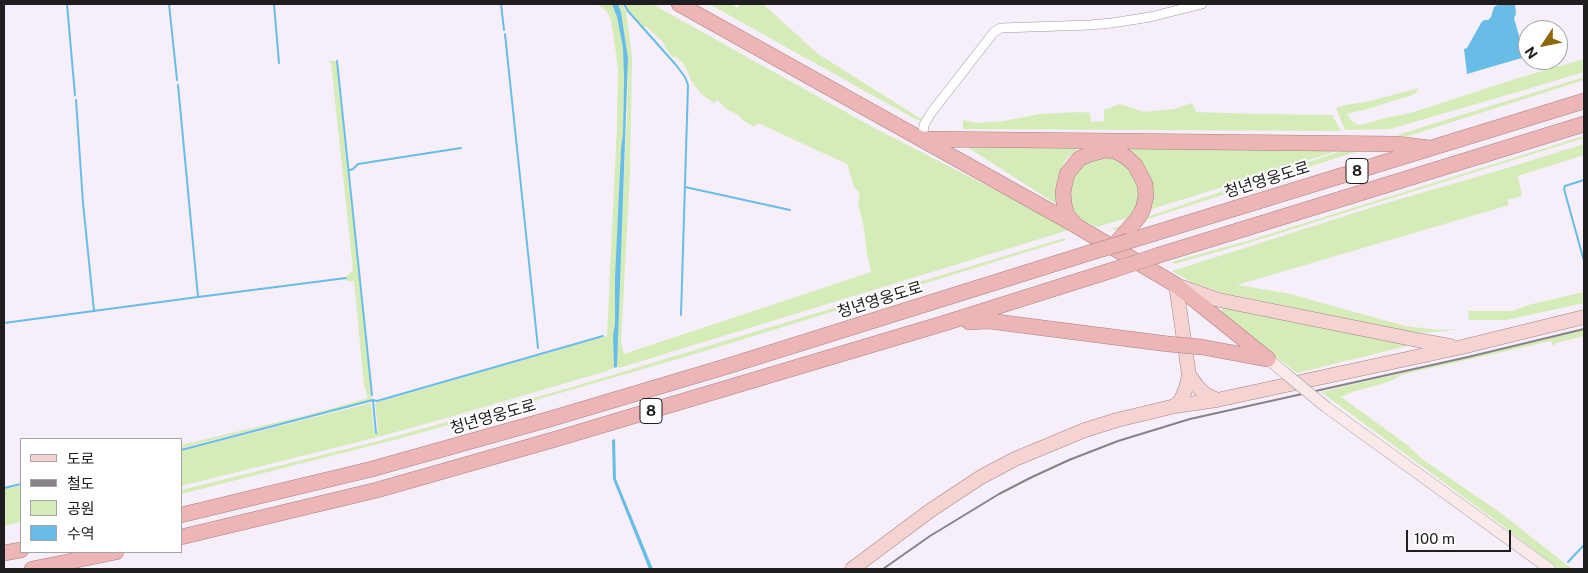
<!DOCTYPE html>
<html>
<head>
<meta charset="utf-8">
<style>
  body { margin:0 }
  #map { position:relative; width:1588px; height:573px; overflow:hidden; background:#f6eef8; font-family:"Public Sans","Noto Sans KR",sans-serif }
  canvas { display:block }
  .frame { position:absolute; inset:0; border:5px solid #1f1d20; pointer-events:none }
  .legend { position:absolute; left:20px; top:438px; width:162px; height:115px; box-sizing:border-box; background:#fff; border:1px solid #a5a5a6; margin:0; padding:6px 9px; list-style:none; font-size:15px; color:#1f1d20 }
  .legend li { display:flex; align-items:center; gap:10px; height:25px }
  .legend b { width:25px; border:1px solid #a5a5a6 }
  .north { position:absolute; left:1518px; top:20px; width:50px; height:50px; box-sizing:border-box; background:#fff; border:1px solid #a5a5a6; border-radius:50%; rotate:236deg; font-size:14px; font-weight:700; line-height:20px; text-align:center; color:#1f1d20 }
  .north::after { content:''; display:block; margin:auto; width:18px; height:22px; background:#8c690a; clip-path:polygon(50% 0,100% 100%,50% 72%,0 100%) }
  .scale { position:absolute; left:1406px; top:530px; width:105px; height:22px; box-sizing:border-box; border:2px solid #1f1d20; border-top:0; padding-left:6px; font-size:15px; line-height:18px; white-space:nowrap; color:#1f1d20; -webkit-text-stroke:4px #fff; paint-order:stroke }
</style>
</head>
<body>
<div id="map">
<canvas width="1588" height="573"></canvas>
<div class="frame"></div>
<ul class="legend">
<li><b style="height:6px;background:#f5d3d3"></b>도로</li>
<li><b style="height:6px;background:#878288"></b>철도</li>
<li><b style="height:14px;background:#d5ecb9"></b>공원</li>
<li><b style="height:14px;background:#68bde6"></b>수역</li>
</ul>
<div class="north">N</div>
<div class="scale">100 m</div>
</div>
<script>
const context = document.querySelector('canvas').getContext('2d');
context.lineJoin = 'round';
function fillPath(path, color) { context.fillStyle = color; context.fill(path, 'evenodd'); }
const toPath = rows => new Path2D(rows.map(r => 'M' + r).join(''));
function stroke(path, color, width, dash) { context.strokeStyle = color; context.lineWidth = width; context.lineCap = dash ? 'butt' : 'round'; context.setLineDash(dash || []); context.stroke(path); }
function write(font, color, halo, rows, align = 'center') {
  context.font = font + ' "Public Sans","Noto Sans KR",sans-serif'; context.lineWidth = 4; context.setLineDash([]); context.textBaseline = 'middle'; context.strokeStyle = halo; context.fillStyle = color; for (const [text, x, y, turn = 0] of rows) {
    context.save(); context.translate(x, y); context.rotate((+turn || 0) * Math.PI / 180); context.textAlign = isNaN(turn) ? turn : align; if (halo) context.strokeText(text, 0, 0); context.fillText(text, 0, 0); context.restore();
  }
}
const green = toPath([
  [596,4,612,4,614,6,617,17,623,48,624,62,623,133,621,149,615,323,613,336,614,368,607,371,443,419,374,438,181,486,181,451,371,403,374,432,376,435,378,429,375,403,607,336,617,126,618,67,611,20,606,10],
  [618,4,622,4,626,11,632,57,630,174,621,342,624,354,871,272,867,253,863,222,858,204,860,193,854,187,847,164,758,123,754,127,741,119,741,117,727,109,717,100,714,103,701,94,692,82,687,70,682,62,676,57,672,57,665,47,662,41,646,26,643,27,629,10,626,4,652,4,876,129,1072,229,619,368,617,367,618,309,627,115,628,58,621,12],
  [709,4,732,4,737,8,741,4,763,4,818,54,923,120,917,120],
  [1584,59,1584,72,1521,91,1390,129,1345,130,1336,108,1345,105,1366,102,1419,88,1416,93,1409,96,1371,108,1347,114,1352,121,1358,125,1372,122,1390,117,1411,113,1515,79],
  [327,61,336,61,372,400,181,448,181,445,312,414,368,398,364,385,354,281,346,281,346,277,353,270,331,63],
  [1584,77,1584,80,1405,137,1397,135],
  [1192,103,1196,112,1256,114,1332,115,1341,131,963,129,963,120,978,123,1004,121,1040,114,1082,112,1090,113,1091,122,1104,121,1104,110,1120,104,1144,112,1174,109],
  [1584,136,1584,138,1248,243,1175,264,1171,262,1247,241],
  [1368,142,1374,146,1114,230,1111,229],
  [1584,144,1584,155,1518,176,1522,196,1507,200,1509,205,1237,285,1290,294,1405,326,1438,330,1461,329,1435,332,1414,333,1224,293,1191,282,1172,271,1383,204,1494,172],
  [964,145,1081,147,1074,152,1065,161,1058,175,1056,204],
  [1353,146,1146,211,1147,172,1142,163,1136,156,1121,147],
  [1122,156,1140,184,1138,206,1131,217,1097,227,1094,226,1081,219,1070,206,1067,182,1081,159],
  [1064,238,1066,240,695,354,498,411,402,438,181,494,181,490,375,442,576,386],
  [1584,292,1584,303,1506,320,1468,320,1469,311,1513,311,1528,305],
  [1224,306,1411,345,1297,373,1273,355,1221,311],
  [1584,330,1584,336,1556,343,1553,346,1551,341,1404,374,1388,382,1352,392,1341,397,1406,444,1422,459,1502,514,1572,569,1559,569,1499,523,1321,392],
  [21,486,21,522,4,526,4,489]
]);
const water = toPath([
  [612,4,618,4,621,12,628,58,617,367,614,368,613,336,615,323,615,278,621,149,623,133,624,77,623,48,617,17],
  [1499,4,1515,4,1516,14,1514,18,1525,57,1467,74,1464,49,1467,48,1481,23,1484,20,1488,20,1491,17,1494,7],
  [615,439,616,479,653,569,649,569,613,479,612,440]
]);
const stream = toPath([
  [67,4,75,95],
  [169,4,177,80],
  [274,4,279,63],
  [501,4,504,30],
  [624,4,628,11,676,65,685,77,688,85,681,315],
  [505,34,538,348],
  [337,61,372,395],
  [178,85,198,297],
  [76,100,83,203,94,311],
  [350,170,353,169,358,164,461,148],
  [1584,180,1565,186,1564,189,1584,261],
  [685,187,790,210],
  [4,323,198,297,346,278],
  [373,401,376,433],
  [181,450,373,400,377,401,603,336],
  [4,488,21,484],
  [1568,562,1584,545]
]);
const street = toPath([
  [922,139,924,125,931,113,994,32,1001,28,1090,25,1112,23,1150,17,1202,4]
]);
const secondary = toPath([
  [1268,359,1286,374],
  [1326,407,1550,569]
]);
const primary = toPath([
  [1189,375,1197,386,1205,394,1217,400],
  [1175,406,1181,400,1186,388,1189,375,1176,285,1219,300,1422,341,1450,346],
  [852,569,931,510,981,477,1015,459,1085,430,1117,420,1175,406,1217,400,1462,347,1584,317]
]);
const highway = toPath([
  [679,4,1075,225,1176,285,1268,359],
  [925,139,1397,144,1430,148],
  [1074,223,1067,215,1064,204,1063,192,1067,174,1079,159,1087,155,1105,150,1115,151,1126,157,1135,165,1145,184,1146,196,1143,209,1138,218,1116,243],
  [1129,241,1584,101],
  [1156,256,1584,124],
  [969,322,989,321,1168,344],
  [1202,347,1266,359],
  [181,515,372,469,550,419,728,366,1089,253],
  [181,537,377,490,556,439,945,323,1116,269],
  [4,553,21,550],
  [32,569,116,552]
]);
const rail = toPath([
  [883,569,930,536,999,494,1030,478,1069,460,1118,441,1190,419,1468,357,1584,329]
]);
const secondaryBridge = toPath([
  [1286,374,1326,407]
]);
const highwayBridge = toPath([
  [1089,253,1129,241],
  [1116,269,1156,256],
  [1168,344,1202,347]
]);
const shields = [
  [1357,171,22],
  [651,411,22]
];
const shieldNames = [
  ["8",1357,171],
  ["8",651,411]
];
const streetNames = [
  ["청년영웅도로",1267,180,-17],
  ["청년영웅도로",880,300,-17],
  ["청년영웅도로",493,417,-16]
];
fillPath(green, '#d5ecb9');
fillPath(water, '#68bde6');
stroke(stream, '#68bde6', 2);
stroke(street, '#9f98a1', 10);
stroke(secondary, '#9f98a1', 12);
stroke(primary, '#a68082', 15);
stroke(highway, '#a68082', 16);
stroke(street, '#fff', 9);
stroke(secondary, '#fae9e9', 11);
stroke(primary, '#f5d3d3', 14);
stroke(highway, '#eeb5b6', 15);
stroke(rail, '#878288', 2);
stroke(secondaryBridge, '#9f98a1', 12, []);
stroke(highwayBridge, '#a68082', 16, []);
stroke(secondaryBridge, '#fae9e9', 11);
stroke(highwayBridge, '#eeb5b6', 15);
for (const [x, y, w] of shields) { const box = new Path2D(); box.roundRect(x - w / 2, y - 12.5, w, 25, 4); context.fillStyle = '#fff'; context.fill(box); stroke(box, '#1f1d20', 1); }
write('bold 15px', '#1f1d20', null, shieldNames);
write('16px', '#1f1d20', '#fff', streetNames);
</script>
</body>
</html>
